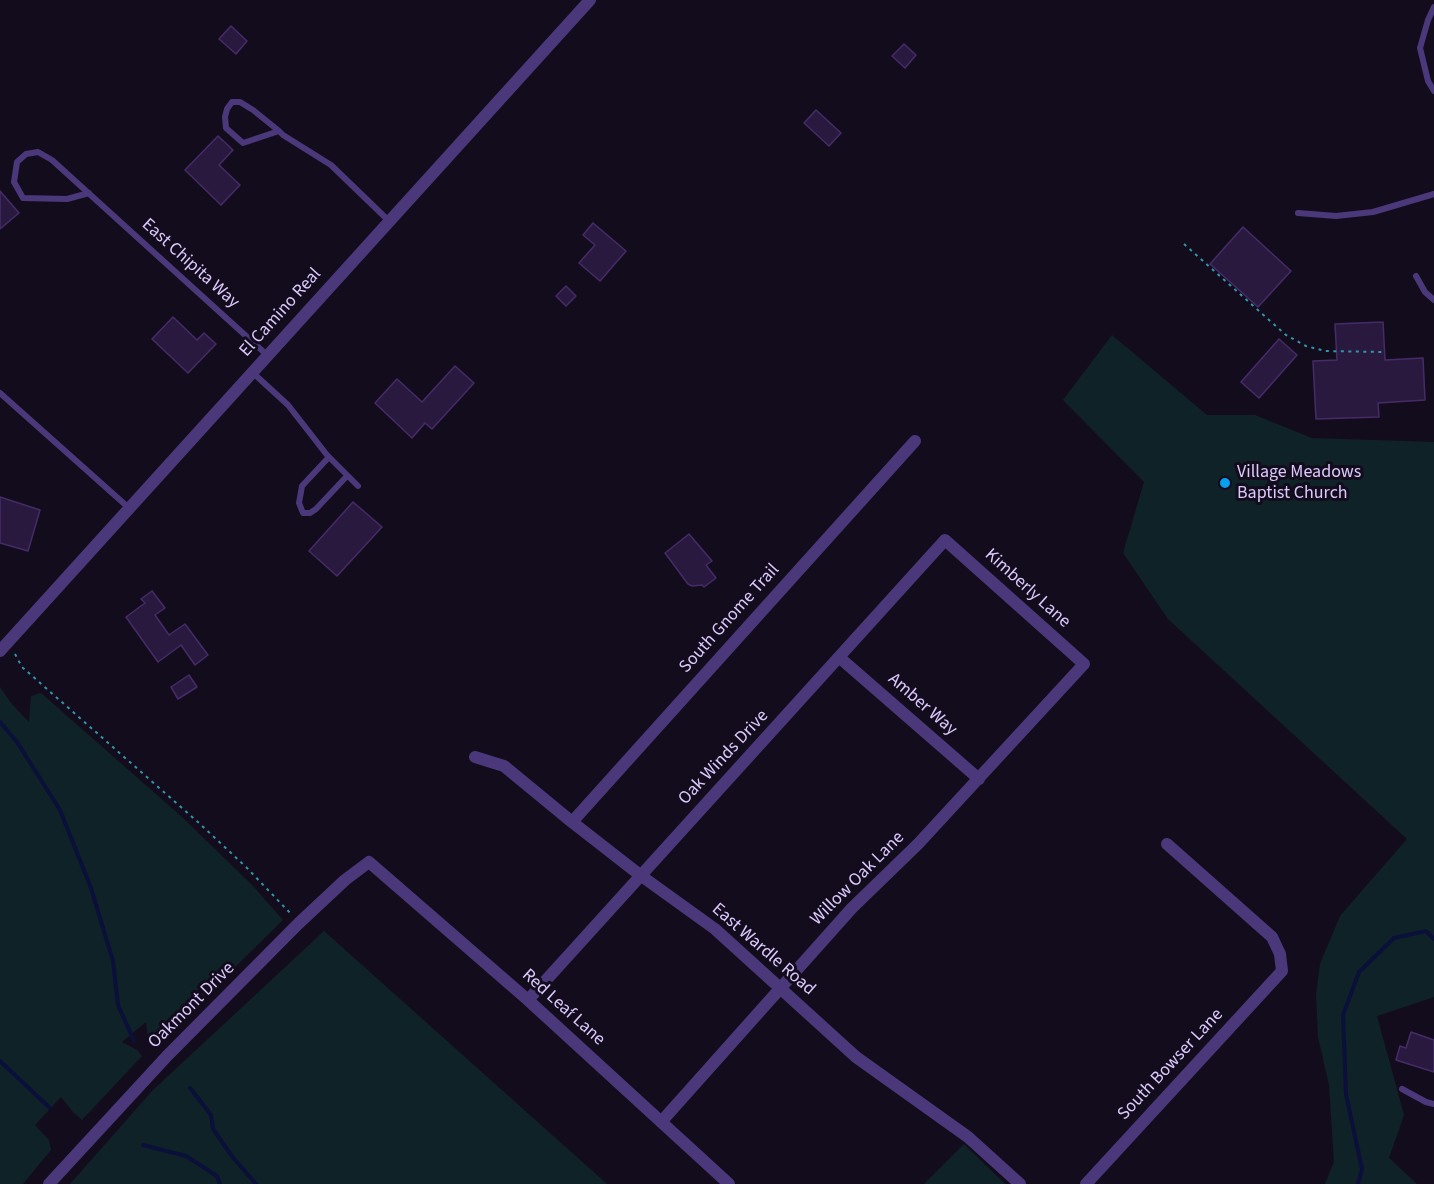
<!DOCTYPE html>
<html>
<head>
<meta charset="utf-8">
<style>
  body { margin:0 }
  canvas { display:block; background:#130c1d }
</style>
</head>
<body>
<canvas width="1434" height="1184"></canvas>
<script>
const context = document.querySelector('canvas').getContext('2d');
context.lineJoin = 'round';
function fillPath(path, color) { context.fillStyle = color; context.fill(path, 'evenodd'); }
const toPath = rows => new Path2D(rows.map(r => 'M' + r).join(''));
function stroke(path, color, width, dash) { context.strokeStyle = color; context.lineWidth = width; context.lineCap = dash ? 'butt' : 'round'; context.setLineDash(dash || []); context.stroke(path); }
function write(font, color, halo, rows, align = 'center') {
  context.font = font + ' "Source Sans 3",sans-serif'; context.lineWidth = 6; context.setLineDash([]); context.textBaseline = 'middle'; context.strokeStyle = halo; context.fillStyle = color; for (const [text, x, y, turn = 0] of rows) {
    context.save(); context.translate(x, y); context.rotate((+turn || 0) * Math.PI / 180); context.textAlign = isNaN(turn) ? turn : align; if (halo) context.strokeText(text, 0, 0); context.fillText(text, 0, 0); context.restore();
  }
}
const green = toPath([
  [1112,335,1207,415,1255,415,1312,438,1434,442,1434,997,1377,1016,1404,1115,1389,1158,1417,1184,1325,1184,1334,1162,1329,1085,1318,1037,1316,994,1320,964,1340,916,1407,839,1168,619,1123,553,1144,482,1063,400],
  [0,687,11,703,29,722,31,696,41,693,182,817,252,885,283,920,154,1047,148,1039,146,1022,122,1042,137,1050,142,1056,82,1120,73,1112,61,1097,35,1125,49,1140,51,1150,23,1184,0,1184],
  [324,931,607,1184,70,1184,152,1091],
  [964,1144,1005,1184,924,1184]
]);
const stream = toPath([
  [0,722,17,742,60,810,91,888,113,961,118,1005,134,1041],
  [0,1061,50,1108],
  [190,1088,211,1115,213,1129,231,1155,256,1184],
  [143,1145,186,1156,217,1176,220,1184],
  [1358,1184,1362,1169,1346,1094,1343,1015,1359,972,1394,938,1426,931,1434,939]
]);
const building = toPath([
  [231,26,247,41,236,54,219,39,231,26],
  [904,44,916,55,905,68,892,56,904,44],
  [816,110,841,133,829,146,804,123,816,110],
  [218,136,233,150,219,165,240,185,221,205,185,170,218,136],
  [0,191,19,213,0,229,0,191],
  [593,223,626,251,600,281,579,263,595,245,583,235,593,223],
  [1243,227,1291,271,1258,307,1210,264,1243,227],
  [566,286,576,296,566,306,556,296,566,286],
  [173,317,197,340,204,333,216,344,188,373,152,339,173,317],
  [1383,322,1385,360,1423,358,1425,400,1378,403,1379,417,1316,419,1313,361,1337,360,1335,324,1383,322],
  [1279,339,1297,355,1259,398,1241,382,1279,339],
  [455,366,474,383,432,429,425,423,412,438,375,403,397,379,422,402,455,366],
  [0,497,40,510,28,551,0,543,0,497],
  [353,502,382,527,337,576,309,551,353,502],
  [689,534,712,561,706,565,716,578,704,587,702,585,692,586,688,584,665,553,689,534],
  [152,591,165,608,155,615,169,635,185,624,208,655,195,665,181,645,158,662,126,617,145,603,141,599,152,591],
  [189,675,197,687,178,699,171,687,189,675],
  [1411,1032,1434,1040,1434,1072,1396,1060,1400,1046,1406,1048,1411,1032]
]);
const path = toPath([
  [1184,244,1286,335,1306,346,1325,351,1385,352],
  [15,654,22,667,199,823,246,867,292,915]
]);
const lane = toPath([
  [1434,7,1428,20,1420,48,1428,81,1434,91],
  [279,131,243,143,226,128,225,117,227,109,232,102,240,102,253,110,279,131,283,135,331,165,389,221],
  [89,193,67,199,23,198,14,182,17,162,26,154,38,152,52,160,267,355],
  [1298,213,1336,216,1373,212,1434,194],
  [1416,276,1425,292,1434,300],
  [252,372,288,405,327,455,358,486],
  [0,393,129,508],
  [329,457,302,486,299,503,303,513,310,513,316,509,347,476],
  [1402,1089,1426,1102,1434,1104]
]);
const street = toPath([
  [0,651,590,0],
  [840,658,979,779],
  [475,757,504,766,572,822,640,875,715,929,856,1057,968,1137,1020,1184],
  [572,822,915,441],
  [528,1000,945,540,1084,664,918,844,852,908,661,1122],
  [49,1184,167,1056,299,923,345,880,369,862,528,1000,729,1184],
  [1086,1184,1282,971,1280,954,1272,937,1167,844]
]);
const markers = [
  [1225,483,6,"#06a0ee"]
];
const streetNames = [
  ["East Chipita Way",190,264,42],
  ["El Camino Real",281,313,-48],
  ["Kimberly Lane",1027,589,42],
  ["South Gnome Trail",730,619,-48],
  ["Amber Way",922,705,41],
  ["Oak Winds Drive",724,758,-47],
  ["Willow Oak Lane",858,879,-45],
  ["East Wardle Road",763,950,41],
  ["Oakmont Drive",192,1006,-45],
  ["Red Leaf Lane",563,1008,42],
  ["South Bowser Lane",1171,1065,-47]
];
const poiNames = [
  ["Village Meadows",1237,473],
  ["Baptist Church",1237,494]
];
fillPath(green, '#0f2227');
stroke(stream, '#0a1039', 4);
fillPath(building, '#29193e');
stroke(building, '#462b69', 1.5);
stroke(path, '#3096ac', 2, [3, 4.5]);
stroke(lane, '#4a387b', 6);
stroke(street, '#4a387b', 12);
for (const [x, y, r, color] of markers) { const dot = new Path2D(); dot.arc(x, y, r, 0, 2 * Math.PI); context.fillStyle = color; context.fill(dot); stroke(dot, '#130c1d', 2); }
write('18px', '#dccafe', '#130c1d', streetNames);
write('18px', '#dccafe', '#130c1d', poiNames, 'left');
</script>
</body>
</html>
